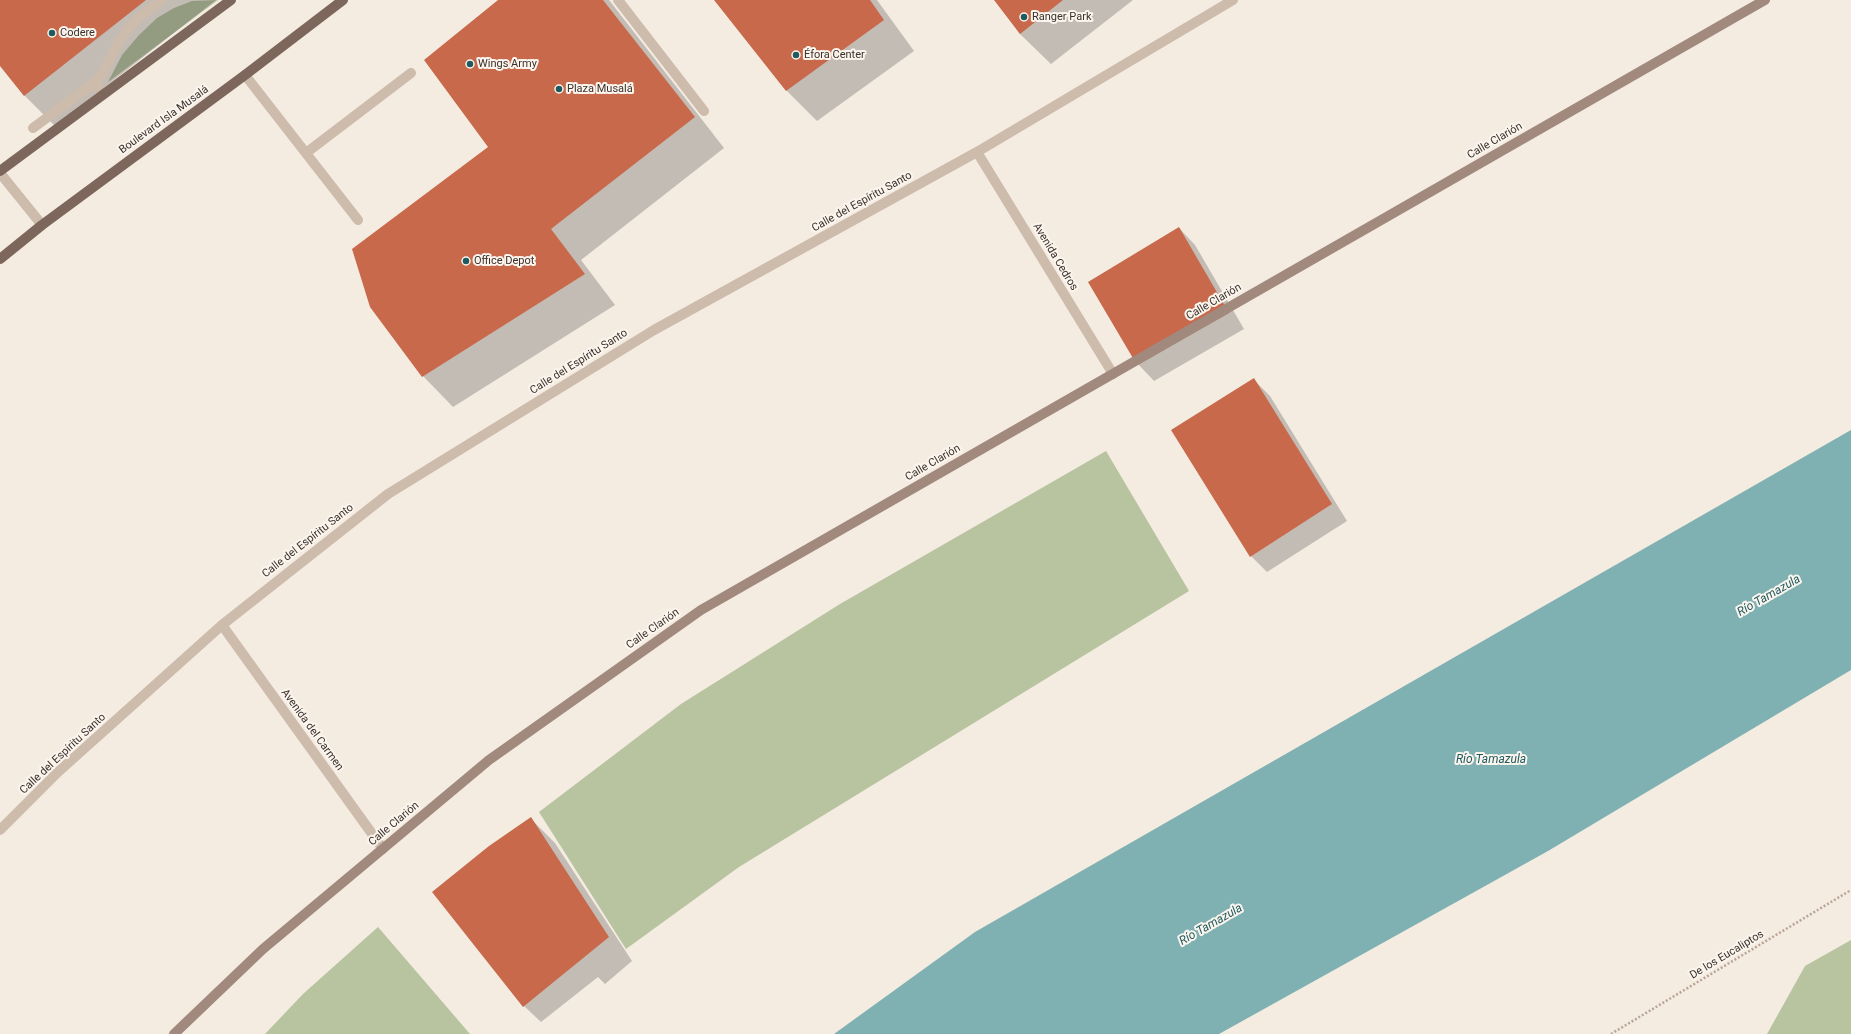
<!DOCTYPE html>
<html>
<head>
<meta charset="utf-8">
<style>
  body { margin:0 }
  canvas { display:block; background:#f4ebe1 }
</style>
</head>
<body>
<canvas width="1851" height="1034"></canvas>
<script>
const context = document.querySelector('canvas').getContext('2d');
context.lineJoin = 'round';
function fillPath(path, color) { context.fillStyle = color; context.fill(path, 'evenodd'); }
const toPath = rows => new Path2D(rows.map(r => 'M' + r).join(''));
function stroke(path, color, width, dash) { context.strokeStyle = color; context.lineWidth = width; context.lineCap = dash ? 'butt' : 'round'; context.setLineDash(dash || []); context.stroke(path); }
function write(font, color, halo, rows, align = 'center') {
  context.font = font + ' Roboto,sans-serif'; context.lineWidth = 4; context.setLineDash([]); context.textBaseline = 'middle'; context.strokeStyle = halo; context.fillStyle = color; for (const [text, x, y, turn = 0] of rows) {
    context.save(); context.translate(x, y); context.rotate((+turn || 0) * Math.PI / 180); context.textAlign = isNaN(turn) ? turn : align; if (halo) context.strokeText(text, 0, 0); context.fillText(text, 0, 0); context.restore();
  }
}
const green = toPath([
  [218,0,108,82,122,55,139,35,157,18,174,8,192,1],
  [1106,451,1189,591,739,867,626,949,539,812,681,704,840,604],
  [378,927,470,1034,265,1034,303,994],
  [1851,940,1851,1034,1767,1034,1805,966]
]);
const water = toPath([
  [1851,430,1851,670,1548,851,1219,1034,834,1034,975,932]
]);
const shadow = toPath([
  [0,0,216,0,55,126,24,95,0,64],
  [499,0,609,0,724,148,581,260,615,305,453,407,423,376,490,148],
  [716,0,877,0,914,51,817,121,786,90],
  [995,0,1133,0,1051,64,1020,34],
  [1179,228,1195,245,1244,329,1154,381,1138,364],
  [1254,380,1270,396,1347,521,1267,572,1251,556],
  [531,819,555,843,632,961,605,984,598,977,541,1022,524,1006,433,892]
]);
const building = toPath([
  [0,0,146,0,24,96,0,66],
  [498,0,603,0,695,117,551,229,585,274,422,377,370,307,352,249,488,147,424,60],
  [714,0,870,0,884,20,786,91],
  [994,0,1063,0,1020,34],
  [1179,227,1229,313,1137,365,1088,282],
  [1254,378,1332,504,1250,557,1171,430],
  [531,817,609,937,523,1007,432,892,489,846]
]);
const path = toPath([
  [1611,1034,1851,890]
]);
const lane = toPath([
  [618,0,704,111],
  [245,75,358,220],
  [103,94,94,83,102,75,117,45,127,30,138,18,162,0],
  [33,128,94,83],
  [306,153,411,73]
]);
const street = toPath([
  [977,152,1113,374],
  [0,173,42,225],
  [222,625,383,849],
  [0,830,58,772,222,625,388,494,654,330,977,152,1233,0]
]);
const secondary = toPath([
  [174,1034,263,949,489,760,701,610,1765,0]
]);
const primary = toPath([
  [0,171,231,0],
  [0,259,42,225,245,75,343,0]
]);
const markers = [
  [1024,17,4,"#1f5a5e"],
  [52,33,4,"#1f5a5e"],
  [796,55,4,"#1f5a5e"],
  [470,64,4,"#1f5a5e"],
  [559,89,4,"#1f5a5e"],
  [466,261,4,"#1f5a5e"]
];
const poiNames = [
  ["Ranger Park",1032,17],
  ["Codere",60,33],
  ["Éfora Center",804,55],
  ["Wings Army",478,64],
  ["Plaza Musalá",567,89],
  ["Office Depot",474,261]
];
const streetNames = [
  ["Boulevard Isla Musalá",164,120,-36],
  ["Calle Clarión",1495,141,-30],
  ["Calle del Espíritu Santo",862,202,-29],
  ["Avenida Cedros",1055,257,59],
  ["Calle Clarión",1214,302,-30],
  ["Calle del Espíritu Santo",579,362,-32],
  ["Calle Clarión",933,463,-30],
  ["Calle del Espíritu Santo",308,541,-38],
  ["Calle Clarión",653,629,-35],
  ["Avenida del Carmen",312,730,54],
  ["Calle del Espíritu Santo",63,754,-43],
  ["Calle Clarión",394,824,-40],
  ["De los Eucaliptos",1727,955,-31]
];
const waterNames = [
  ["Río Tamazula",1769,596,-30],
  ["Río Tamazula",1491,760],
  ["Río Tamazula",1211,925,-30]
];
fillPath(green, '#b8c4a0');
fillPath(water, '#7fb0b2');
fillPath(shadow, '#0003');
fillPath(building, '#c8694b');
stroke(path, '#b9a596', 2.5, [2, 2]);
stroke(lane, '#cdbbac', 10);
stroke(street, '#cdbbac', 10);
stroke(secondary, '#a18a7d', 10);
stroke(primary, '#7d675c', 10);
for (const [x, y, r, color] of markers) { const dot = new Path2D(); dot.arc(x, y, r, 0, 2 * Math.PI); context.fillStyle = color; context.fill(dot); stroke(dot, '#fbf5ee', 1.5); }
write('11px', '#3b302b', '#fbf5ee', poiNames, 'left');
write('11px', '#3b302b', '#fbf5ee', streetNames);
write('italic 12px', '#1f5a5e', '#fbf5ee', waterNames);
</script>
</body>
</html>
